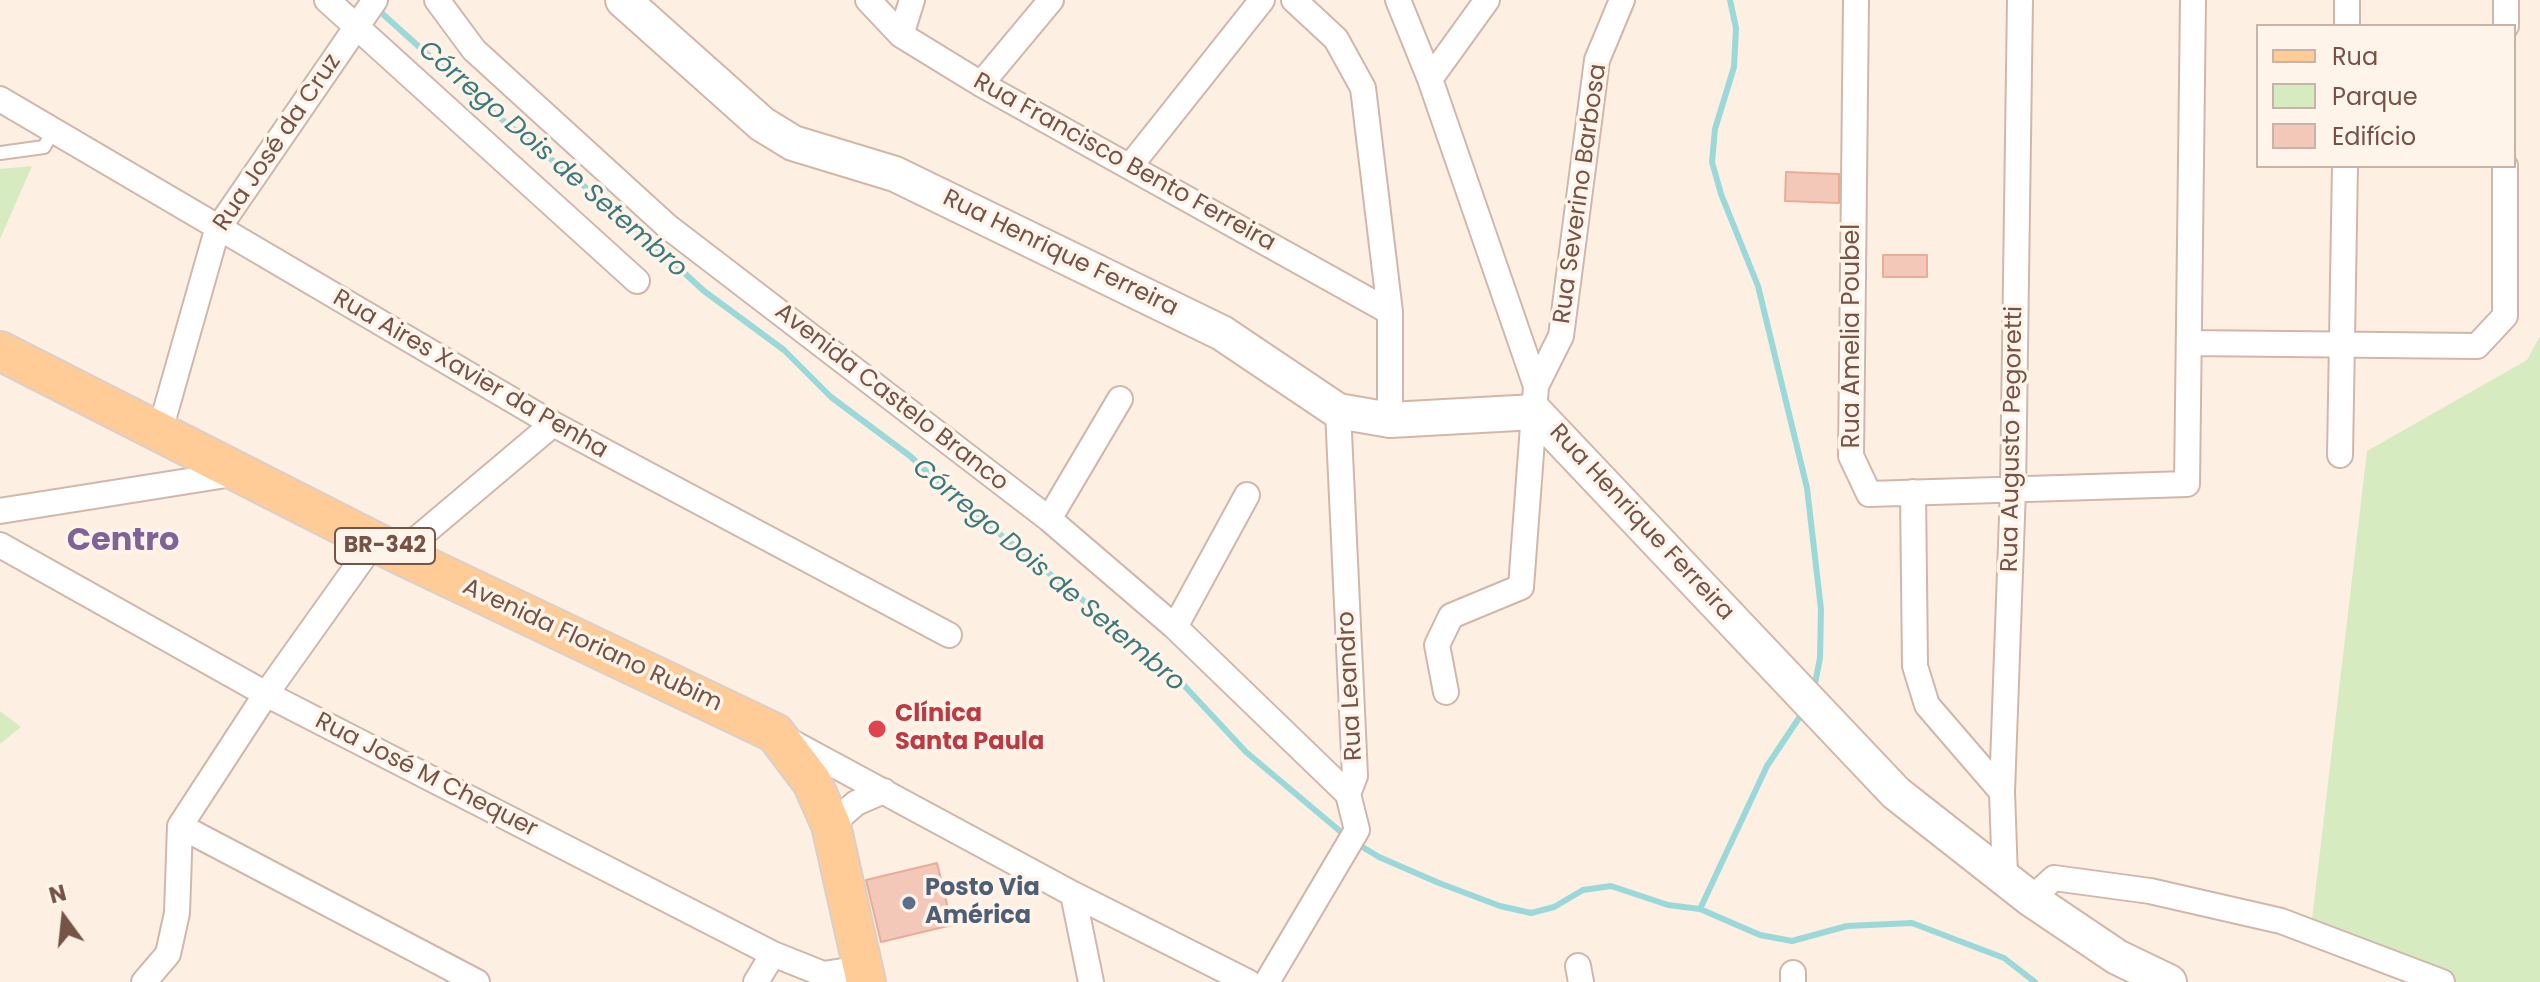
<!DOCTYPE html>
<html>
<head>
<meta charset="utf-8">
<style>
  body { margin:0 }
  #map { position:relative; width:2540px; height:982px; overflow:hidden; background:#fdefe2; font-family:Poppins,sans-serif }
  canvas { display:block }
  .legend { position:absolute; left:2256px; top:24px; width:260px; height:144px; box-sizing:border-box; background:#fff4e9; border:2px solid #c8b3a8; margin:0; padding:10px 14px; list-style:none; font-size:24px; color:#765247 }
  .legend li { display:flex; align-items:center; gap:16px; height:40px }
  .legend b { width:40px; border:2px solid #c8b3a8 }
  .north { position:absolute; left:24px; top:878px; width:80px; height:80px; -webkit-text-stroke:6px #fff4e9; paint-order:stroke; rotate:345deg; font-size:22px; font-weight:700; line-height:32px; text-align:center; color:#765247 }
  .north::after { content:''; display:block; margin:auto; width:28px; height:36px; background:#765247; clip-path:polygon(50% 0,100% 100%,50% 72%,0 100%) }
</style>
</head>
<body>
<div id="map">
<canvas width="2540" height="982"></canvas>
<ul class="legend">
<li><b style="height:10px;background:#ffcb97"></b>Rua</li>
<li><b style="height:22px;background:#d7ebc0"></b>Parque</li>
<li><b style="height:22px;background:#f4c8b8"></b>Edifício</li>
</ul>
<div class="north">N</div>
</div>
<script>
const context = document.querySelector('canvas').getContext('2d');
context.lineJoin = 'round';
function fillPath(path, color) { context.fillStyle = color; context.fill(path, 'evenodd'); }
const toPath = rows => new Path2D(rows.map(r => 'M' + r).join(''));
function stroke(path, color, width, dash) { context.strokeStyle = color; context.lineWidth = width; context.lineCap = dash ? 'butt' : 'round'; context.setLineDash(dash || []); context.stroke(path); }
function write(font, color, halo, rows, align = 'center') {
  context.font = font + ' Poppins,sans-serif'; context.lineWidth = 7; context.setLineDash([]); context.textBaseline = 'middle'; context.strokeStyle = halo; context.fillStyle = color; for (const [text, x, y, turn = 0] of rows) {
    context.save(); context.translate(x, y); context.rotate((+turn || 0) * Math.PI / 180); context.textAlign = isNaN(turn) ? turn : align; if (halo) context.strokeText(text, 0, 0); context.fillText(text, 0, 0); context.restore();
  }
}
const green = toPath([
  [32,166,0,239,0,169],
  [2540,336,2540,982,2456,982,2405,959,2311,928,2367,451,2527,360],
  [0,711,21,727,0,744]
]);
const stream = toPath([
  [1730,0,1736,28,1734,67,1715,129,1712,162,1721,194,1758,286,1807,488,1821,609,1820,658,1814,689],
  [375,7,478,100,632,225,704,291,784,350,831,397,910,456,957,500,1143,648,1179,680,1246,752,1347,837],
  [1356,843,1379,857,1439,883,1500,906,1531,913,1554,907,1583,890,1611,886,1668,905,1700,909,1760,935,1792,941,1847,926,1912,923,2004,958,2035,982],
  [1700,909,1767,766,1799,718]
]);
const building = toPath([
  [1786,172,1839,174,1839,203,1785,201,1786,172],
  [1883,255,1927,255,1927,277,1883,277,1883,255],
  [937,863,952,925,881,942,866,880,937,863]
]);
const lane = toPath([
  [0,153,44,147,53,131]
]);
const street = toPath([
  [327,0,637,281],
  [437,0,474,50,667,226,1049,519,1175,627,1348,794],
  [868,0,901,35,981,84,1390,312],
  [1294,0,1336,39,1363,88,1390,312,1390,420],
  [1398,0,1430,79,1536,386,1521,587,1451,616,1437,645,1446,692],
  [1856,0,1851,456,1869,494,2187,484,2193,0],
  [2347,26,2347,0],
  [2506,26,2506,0],
  [901,35,912,0],
  [1430,79,1487,0],
  [981,84,1051,0],
  [0,99,553,424,949,635],
  [1131,165,1262,0],
  [2189,343,2477,346,2505,316,2505,166],
  [1536,386,1561,336,1597,60,1622,0],
  [159,434,217,230,375,0],
  [2340,455,2345,166],
  [1913,492,1915,666,1927,705,2002,792],
  [0,511,239,473],
  [1049,519,1120,399],
  [0,545,266,694,773,954,823,974,863,968],
  [399,554,553,424],
  [1175,627,1247,495],
  [786,739,1073,894,1248,982],
  [831,825,856,803,884,791],
  [180,826,477,982],
  [2005,877,2002,792,2013,489,2020,0],
  [1073,894,1091,982],
  [2031,899,2054,878,2150,891,2281,921,2442,982],
  [1578,966,1581,982],
  [144,982,168,954,177,913,180,826,266,694,375,541],
  [756,982,773,954],
  [1267,982,1357,830,1348,794,1355,776,1338,411],
  [1793,982,1793,973]
]);
const secondary = toPath([
  [623,0,762,124,793,143,895,174,1222,333,1338,411,1390,420,1535,412,1896,793,2031,899,2117,957,2169,982]
]);
const primary = toPath([
  [0,351,399,554,775,733,812,782,831,825,866,982]
]);
const markers = [
  [877,729,10,"#e0444e"],
  [909,903,8,"#5c6f8a"]
];
const shields = [
  [385,546,100]
];
const shieldNames = [
  ["BR-342",385,546]
];
const streetNames = [
  ["Rua José da Cruz",278,143,-56],
  ["Rua Francisco Bento Ferreira",1124,163,29],
  ["Rua Severino Barbosa",1581,194,-82],
  ["Rua Henrique Ferreira",1060,254,26],
  ["Rua Amelia Poubel",1853,336,-90],
  ["Rua Aires Xavier da Penha",470,375,30],
  ["Avenida Castelo Branco",891,398,38],
  ["Rua Augusto Pegoretti",2013,439,-89],
  ["Rua Henrique Ferreira",1641,523,47],
  ["Avenida Floriano Rubim",592,646,25],
  ["Rua Leandro",1351,686,-93],
  ["Rua José M Chequer",426,776,27]
];
const healthNames = [
  ["Clínica",895,715],
  ["Santa Paula",895,743]
];
const serviceNames = [
  ["Posto Via",925,889],
  ["América",925,917]
];
const waterNames = [
  ["Córrego Dois de Setembro",552,160,41],
  ["Córrego Dois de Setembro",1048,576,40]
];
const districtNames = [
  ["Centro",123,542]
];
fillPath(green, '#d7ebc0');
stroke(stream, '#9bd8da', 6);
fillPath(building, '#f4c8b8');
stroke(building, '#e8ac98', 2);
stroke(lane, '#d1b7ab', 16);
stroke(street, '#d1b7ab', 28);
stroke(secondary, '#d4b6a8', 38);
stroke(primary, '#d9cfcb', 42);
stroke(lane, '#fff', 12);
stroke(street, '#fff', 24);
stroke(secondary, '#fff', 34);
stroke(primary, '#ffcb97', 38);
for (const [x, y, r, color] of markers) { const dot = new Path2D(); dot.arc(x, y, r, 0, 2 * Math.PI); context.fillStyle = color; context.fill(dot); stroke(dot, '#fff4e9', 3); }
for (const [x, y, w] of shields) { const box = new Path2D(); box.roundRect(x - w / 2, y - 18, w, 36, 6); context.fillStyle = '#fff4e9'; context.fill(box); stroke(box, '#765247', 2); }
write('bold 22px', '#765247', null, shieldNames);
write('24px', '#765247', '#fff4e9', streetNames);
write('bold 24px', '#be3a42', '#fff4e9', healthNames, 'left');
write('bold 24px', '#4e5e75', '#fff4e9', serviceNames, 'left');
write('italic 26px', '#3a7a7d', '#fff4e9', waterNames);
write('bold 32px', '#80629a', '#fff4e9', districtNames);
</script>
</body>
</html>
